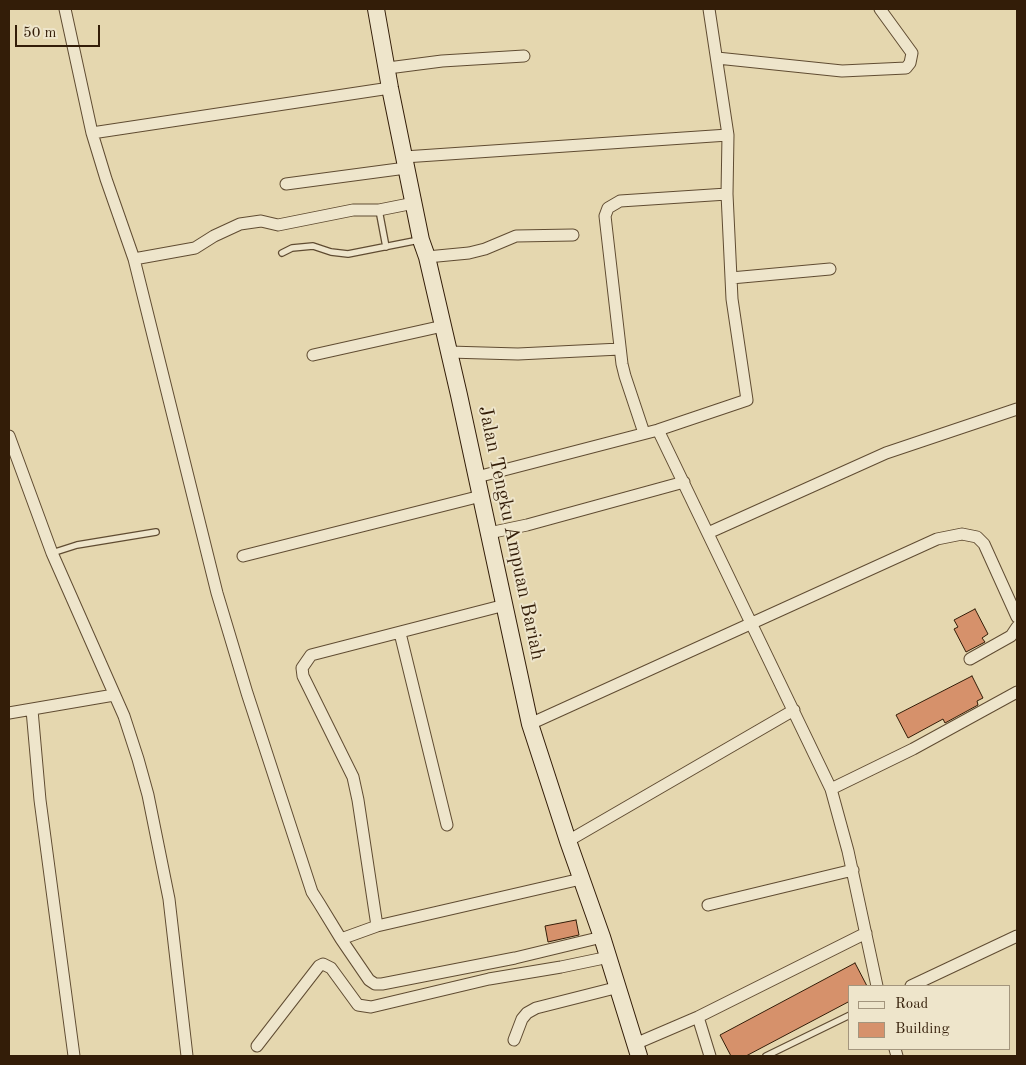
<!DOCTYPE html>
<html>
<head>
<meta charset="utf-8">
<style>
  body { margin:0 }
  #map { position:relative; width:1026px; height:1065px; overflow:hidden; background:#e5d7af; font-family:"Old Standard TT",serif }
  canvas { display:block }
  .frame { position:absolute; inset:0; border:10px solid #331d08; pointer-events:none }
  .legend { position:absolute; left:848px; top:985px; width:162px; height:65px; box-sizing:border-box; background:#eee5cb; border:1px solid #a3957d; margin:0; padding:6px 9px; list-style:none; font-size:15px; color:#331d08 }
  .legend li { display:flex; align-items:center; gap:10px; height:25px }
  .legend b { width:25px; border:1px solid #a3957d }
  .scale { position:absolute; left:15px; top:25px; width:85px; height:22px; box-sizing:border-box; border:2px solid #331d08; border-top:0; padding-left:6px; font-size:15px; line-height:18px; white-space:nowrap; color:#331d08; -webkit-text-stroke:4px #eee5cb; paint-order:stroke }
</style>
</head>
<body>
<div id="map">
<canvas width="1026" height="1065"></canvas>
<div class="frame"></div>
<ul class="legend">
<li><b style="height:6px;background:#eee5cb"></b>Road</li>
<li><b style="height:14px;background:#d6916b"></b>Building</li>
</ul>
<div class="scale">50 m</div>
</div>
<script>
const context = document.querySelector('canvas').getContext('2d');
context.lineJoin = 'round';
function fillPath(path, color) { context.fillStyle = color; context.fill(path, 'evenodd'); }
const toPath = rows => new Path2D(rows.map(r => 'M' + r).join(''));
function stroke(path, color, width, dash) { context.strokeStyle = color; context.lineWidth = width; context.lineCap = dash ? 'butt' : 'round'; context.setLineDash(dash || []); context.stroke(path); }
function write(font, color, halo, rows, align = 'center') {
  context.font = font + ' "Old Standard TT",serif'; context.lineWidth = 4; context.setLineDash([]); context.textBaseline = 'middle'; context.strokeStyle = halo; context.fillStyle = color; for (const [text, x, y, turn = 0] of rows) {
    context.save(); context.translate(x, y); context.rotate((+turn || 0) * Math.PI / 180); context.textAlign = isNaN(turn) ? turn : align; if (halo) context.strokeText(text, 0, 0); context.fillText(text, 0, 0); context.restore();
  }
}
const building = toPath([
  [975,609,988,634,982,638,985,642,966,652,954,629,958,627,954,620,975,609],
  [972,676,983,698,977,701,978,705,945,723,943,719,908,738,896,715,972,676],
  [576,920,579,935,548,942,545,926,576,920],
  [855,963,867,986,850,986,850,1001,746,1056,731,1056,720,1035,855,963]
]);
const service = toPath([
  [379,210,386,247],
  [282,253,292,248,313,246,331,252,348,254,419,240],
  [52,553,77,545,156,532],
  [766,1056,850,1015]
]);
const minor = toPath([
  [65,9,92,133,106,179,134,259,217,593,247,693,312,892,319,903,341,939,377,926,581,879],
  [709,9,728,135],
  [717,58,842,71,906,68,910,63,912,53,880,9],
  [388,68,442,61,524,56],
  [92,133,390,88],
  [404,157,728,135,727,194,732,299,747,400,658,430,477,477],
  [286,184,406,168],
  [427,257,469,253,485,249,516,236,573,235],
  [134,259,195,248,214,236,240,224,261,221,278,225,353,210,379,210,414,203],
  [731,278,830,269],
  [449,352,518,354,620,349],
  [313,355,443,326],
  [658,430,831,789,848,851,877,986],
  [644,433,625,376,622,364,605,216,608,208,620,201,727,194],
  [9,436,52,553,124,716,138,759,148,795,169,899,187,1056],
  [489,533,527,525,684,482],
  [708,533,886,453,1017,409],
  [243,556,481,496],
  [400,633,447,825],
  [970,659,1011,636,1017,627],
  [32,710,40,800,74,1056],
  [9,713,114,695],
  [530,724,937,539,962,534,977,537,984,544,1017,617],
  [831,789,913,749,1017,692],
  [568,841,794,710],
  [708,905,853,870],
  [377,926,358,800,353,777,303,676,302,668,311,655,505,605],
  [341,939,369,980,375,984,382,984,515,958,602,937],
  [911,986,1017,936],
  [698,1017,710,1056],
  [514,1040,522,1019,527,1013,536,1008,619,987],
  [635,1044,698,1017,866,933],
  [257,1046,319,966,323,964,331,968,358,1005,371,1007,489,979,561,967,609,957],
  [895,1049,897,1056]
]);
const secondary = toPath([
  [376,9,390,88,421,240,427,257,459,395,530,724,568,841,602,937,639,1056]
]);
const streetNames = [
  ["Jalan Tengku Ampuan Bariah",511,533,78]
];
fillPath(building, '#d6916b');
stroke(building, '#331d08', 1);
stroke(service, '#604c32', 8);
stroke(minor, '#604c32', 13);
stroke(secondary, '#331d08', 18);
stroke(service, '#eee5cb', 5.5);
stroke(minor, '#eee5cb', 11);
stroke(secondary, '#eee5cb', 16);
write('20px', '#331d08', '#eee5cb', streetNames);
</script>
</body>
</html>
